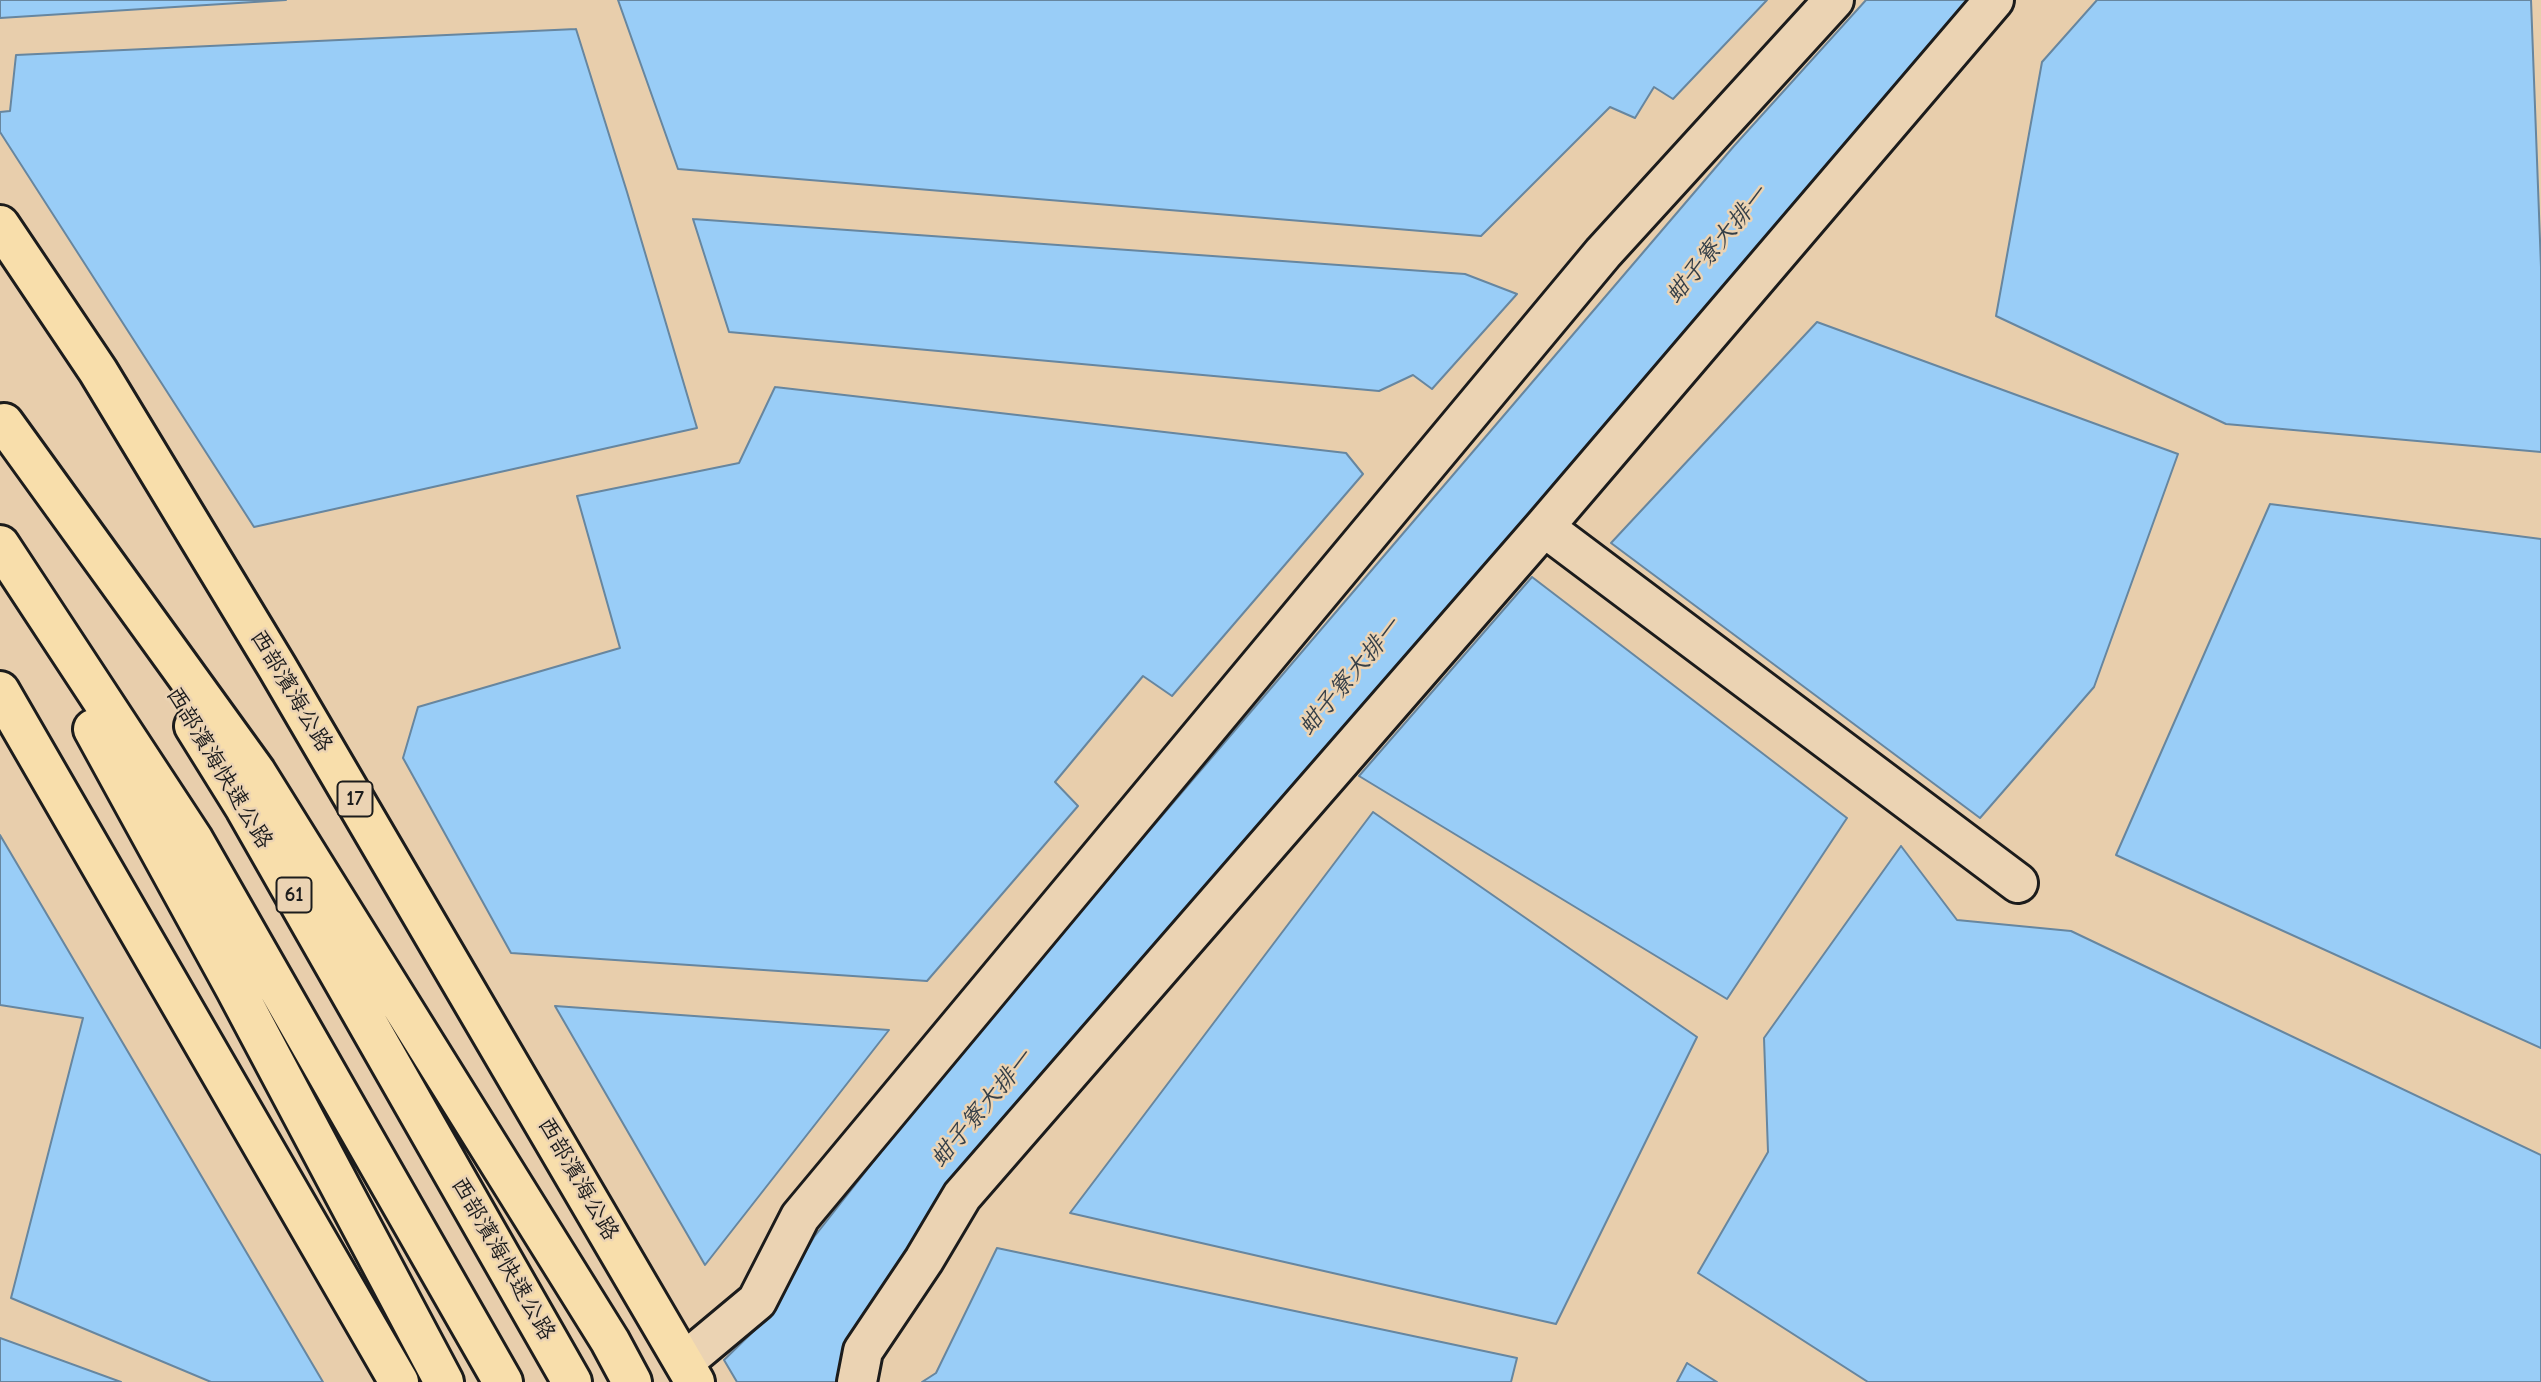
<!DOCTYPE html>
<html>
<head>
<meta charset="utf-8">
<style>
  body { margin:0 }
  canvas { display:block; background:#e8ceac }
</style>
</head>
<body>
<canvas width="2541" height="1382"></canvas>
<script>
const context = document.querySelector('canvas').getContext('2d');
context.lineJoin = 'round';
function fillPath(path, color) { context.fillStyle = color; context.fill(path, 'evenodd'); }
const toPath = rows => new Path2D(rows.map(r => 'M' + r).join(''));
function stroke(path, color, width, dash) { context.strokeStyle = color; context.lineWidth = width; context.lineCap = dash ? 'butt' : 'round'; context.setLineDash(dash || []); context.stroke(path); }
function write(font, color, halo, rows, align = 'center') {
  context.font = font + ' "Comic Neue","LXGW WenKai TC",sans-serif'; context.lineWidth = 5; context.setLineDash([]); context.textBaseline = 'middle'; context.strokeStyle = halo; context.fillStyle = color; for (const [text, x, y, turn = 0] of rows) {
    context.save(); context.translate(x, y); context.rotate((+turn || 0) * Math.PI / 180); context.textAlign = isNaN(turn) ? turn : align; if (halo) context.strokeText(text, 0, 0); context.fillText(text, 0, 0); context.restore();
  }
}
const water = toPath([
  [0,0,286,0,0,18,0,0],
  [618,0,1767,0,1673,99,1654,87,1635,118,1610,107,1481,236,678,169,618,0],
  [1866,0,1996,0,920,1234,844,1382,737,1382,724,1360,766,1319,814,1237,955,1058,1734,146,1866,0],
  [2097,0,2531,0,2541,267,2541,452,2226,424,1996,316,2042,62,2097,0],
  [576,29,627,192,697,428,254,527,0,132,0,112,10,111,16,55,576,29],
  [693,219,1465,274,1517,294,1432,389,1413,375,1379,391,729,332,693,219],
  [1817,322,2178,454,2094,687,1980,818,1611,543,1817,322],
  [775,387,1346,453,1363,474,1172,696,1143,676,1055,782,1078,806,927,981,511,953,403,758,418,707,620,648,577,496,739,463,775,387],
  [2270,504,2541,539,2541,1048,2116,855,2270,504],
  [1532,577,1847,818,1727,999,1359,776,1532,577],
  [1373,812,1697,1037,1556,1324,1070,1213,1373,812],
  [0,835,323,1382,211,1382,11,1298,83,1018,0,1005,0,835],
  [1901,846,1957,920,2071,931,2541,1155,2541,1382,1868,1382,1698,1273,1768,1152,1764,1038,1901,846],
  [555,1006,889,1030,705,1265,555,1006],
  [997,1248,1517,1358,1511,1382,922,1382,936,1373,997,1248],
  [0,1338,121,1382,0,1382,0,1338],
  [1687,1363,1717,1382,1677,1382,1687,1363]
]);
const minor = toPath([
  [1544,527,2018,883],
  [684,1362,757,1301,800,1217,1603,253,1834,0],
  [857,1382,863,1351,924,1260,962,1196,1544,527,1994,0]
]);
const major = toPath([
  [0,225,98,371,277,667,695,1382],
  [0,691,399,1382]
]);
const highway = toPath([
  [4,423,256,772,610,1341,632,1382],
  [0,545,193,839,503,1382],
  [194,726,245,808,572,1382],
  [93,729,235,988,444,1382]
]);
const shields = [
  [355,799,35],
  [294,895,35]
];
const shieldNames = [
  ["17",355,799],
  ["61",294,895]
];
const streetNames = [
  ["西部濱海公路",291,691,59],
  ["西部濱海快速公路",219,768,59],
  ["西部濱海公路",578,1179,60],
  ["西部濱海快速公路",503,1259,60]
];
const waterNames = [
  ["蚶子寮大排一",1717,245,-50],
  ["蚶子寮大排一",1350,677,-50],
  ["蚶子寮大排一",982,1109,-50]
];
fillPath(water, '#99cdf7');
stroke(water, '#67869f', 2);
stroke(minor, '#1c1c1c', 44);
stroke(major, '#1c1c1c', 44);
stroke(highway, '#1c1c1c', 44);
stroke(minor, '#ebd3b3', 38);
stroke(major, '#f8deab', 38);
stroke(highway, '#f8deab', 38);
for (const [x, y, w] of shields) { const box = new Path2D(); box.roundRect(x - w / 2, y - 17.5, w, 35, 5); context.fillStyle = '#ebd3b3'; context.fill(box); stroke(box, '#1c1c1c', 2); }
write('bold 21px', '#1c1c1c', null, shieldNames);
write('23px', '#1c1c1c', '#ebd3b3', streetNames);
write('italic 24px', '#353f48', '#ebd3b3', waterNames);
</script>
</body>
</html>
